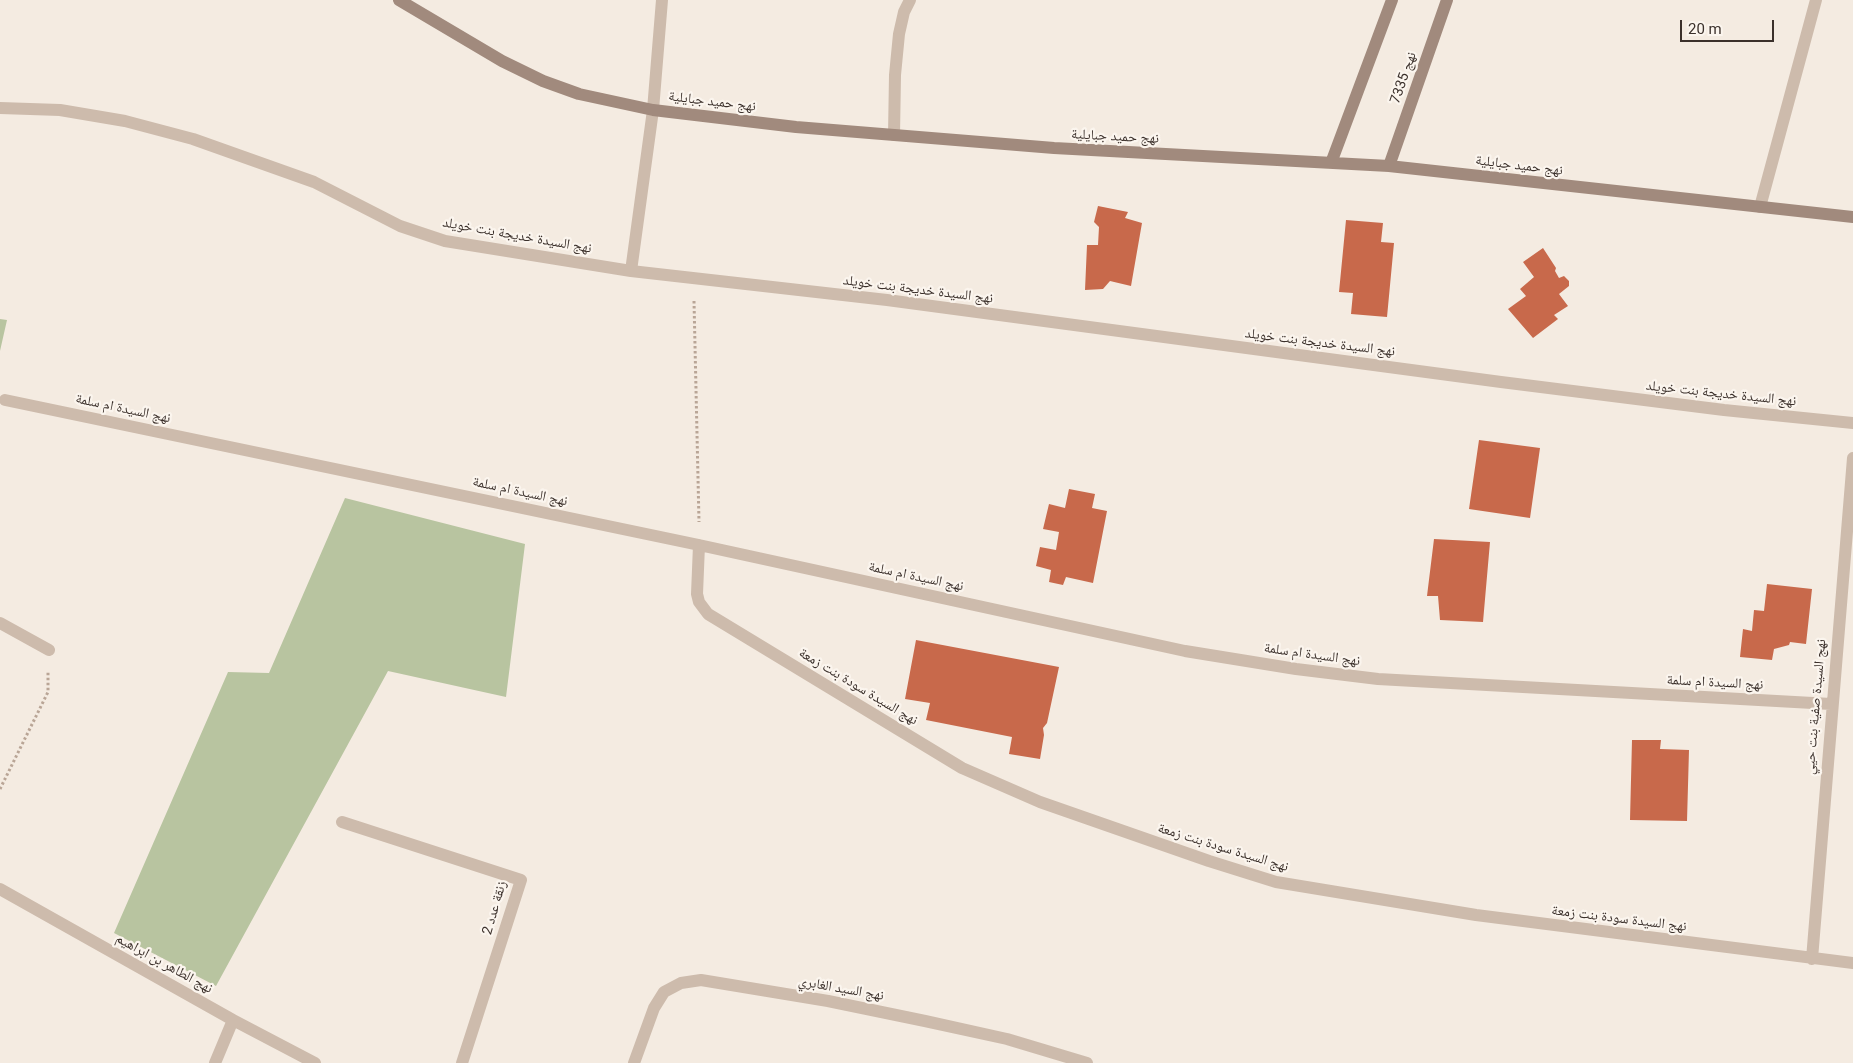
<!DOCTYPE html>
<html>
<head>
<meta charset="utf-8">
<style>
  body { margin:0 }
  #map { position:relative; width:1853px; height:1063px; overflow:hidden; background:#f4ebe1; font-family:Roboto,sans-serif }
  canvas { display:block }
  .scale { position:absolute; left:1680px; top:20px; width:94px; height:22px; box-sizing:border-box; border:2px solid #3b302b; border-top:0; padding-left:6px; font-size:15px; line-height:18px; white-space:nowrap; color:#3b302b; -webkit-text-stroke:4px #fbf5ee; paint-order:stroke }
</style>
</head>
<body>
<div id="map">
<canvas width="1853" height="1063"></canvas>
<div class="scale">20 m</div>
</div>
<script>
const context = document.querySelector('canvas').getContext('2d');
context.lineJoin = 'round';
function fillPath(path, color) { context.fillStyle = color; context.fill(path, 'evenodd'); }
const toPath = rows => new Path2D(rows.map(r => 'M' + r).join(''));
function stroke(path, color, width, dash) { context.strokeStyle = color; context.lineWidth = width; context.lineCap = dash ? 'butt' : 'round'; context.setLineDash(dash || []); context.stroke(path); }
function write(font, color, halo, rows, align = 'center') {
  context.font = font + ' Roboto,"Noto Naskh Arabic",sans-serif'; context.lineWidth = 4.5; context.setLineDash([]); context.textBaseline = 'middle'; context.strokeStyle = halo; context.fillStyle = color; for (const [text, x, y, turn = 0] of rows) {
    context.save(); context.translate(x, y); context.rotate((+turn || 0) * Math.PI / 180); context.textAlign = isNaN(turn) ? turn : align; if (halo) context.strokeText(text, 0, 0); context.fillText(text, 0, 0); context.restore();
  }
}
const green = toPath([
  [0,319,7,320,0,351],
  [345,498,525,544,506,697,388,671,216,986,114,933,228,672,269,673]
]);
const building = toPath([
  [1098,206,1128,212,1125,218,1142,223,1131,286,1110,281,1103,289,1085,290,1087,245,1098,245,1099,227,1094,222],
  [1346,220,1383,223,1381,242,1394,243,1387,317,1351,314,1353,293,1339,292],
  [1543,248,1556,268,1555,271,1559,278,1564,276,1569,281,1569,286,1559,294,1568,306,1554,315,1558,319,1533,338,1508,309,1526,296,1520,289,1534,277,1523,262],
  [1479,440,1540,448,1530,518,1469,509],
  [1069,489,1095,494,1092,508,1107,511,1093,583,1066,577,1063,585,1049,582,1051,570,1036,566,1040,547,1056,550,1059,532,1043,529,1049,504,1065,508],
  [1434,539,1490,542,1483,622,1440,620,1438,596,1427,596],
  [1767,584,1812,589,1806,644,1790,642,1789,645,1774,649,1772,660,1740,657,1743,629,1752,631,1754,610,1764,611],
  [916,640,1059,667,1047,723,1043,728,1044,735,1040,759,1009,754,1012,737,926,720,930,703,905,699],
  [1632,740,1661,740,1660,749,1689,750,1687,821,1630,820]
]);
const path = toPath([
  [694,301,699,522],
  [0,789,48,692,48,671]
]);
const street = toPath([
  [0,108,60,110,125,121,193,139,314,182,400,226,445,241,631,271,887,300,1501,382,1724,410,1853,423],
  [894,135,895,75,899,34,904,12,910,0],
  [1760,207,1816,0],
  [631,271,653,110,662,0],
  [5,400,699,545,1185,651,1296,669,1378,679,1831,704],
  [699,545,697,594,699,602,708,614,962,768,1040,802,1209,861,1276,882,1476,915,1853,963],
  [0,623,49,650],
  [342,822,521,880,462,1063],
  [0,889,233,1020,315,1063],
  [1812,959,1853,458],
  [215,1063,233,1020],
  [634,1063,654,1008,664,992,681,983,701,980,828,1001,925,1021,1007,1039,1087,1063]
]);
const secondary = toPath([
  [399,0,502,61,543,81,579,94,653,110,796,127,1054,148,1389,166,1853,217],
  [1331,163,1392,0],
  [1389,166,1447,0]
]);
const streetNames = [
  ["نهج 7335",1404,78,-71],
  ["نهج حميد جبايلية",712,102,7],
  ["نهج حميد جبايلية",1115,137,3],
  ["نهج حميد جبايلية",1519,166,7],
  ["نهج السيدة خديجة بنت خويلد",517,236,10],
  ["نهج السيدة خديجة بنت خويلد",918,290,7],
  ["نهج السيدة خديجة بنت خويلد",1320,343,7],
  ["نهج السيدة خديجة بنت خويلد",1721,394,6],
  ["نهج السيدة ام سلمة",123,409,12],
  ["نهج السيدة ام سلمة",520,492,12],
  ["نهج السيدة ام سلمة",916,577,12],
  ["نهج السيدة ام سلمة",1312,655,8],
  ["نهج السيدة ام سلمة",1715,683,3],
  ["نهج السيدة سودة بنت زمعة",858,687,31],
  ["نهج السيدة صفية بنت حيي",1816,707,-85],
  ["نهج السيدة سودة بنت زمعة",1223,848,17],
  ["زنقة عدد 2",495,908,-74],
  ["نهج السيدة سودة بنت زمعة",1619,919,7],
  ["نهج الطاهر بن ابراهيم",164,964,29],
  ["نهج السيد الغابري",841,989,10]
];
fillPath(green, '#b8c4a0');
fillPath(building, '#c8694b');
stroke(path, '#b9a596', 3, [2.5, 2.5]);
stroke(street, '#cdbbac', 12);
stroke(secondary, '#a18a7d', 12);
write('14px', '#3b302b', '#fbf5ee', streetNames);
</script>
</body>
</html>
